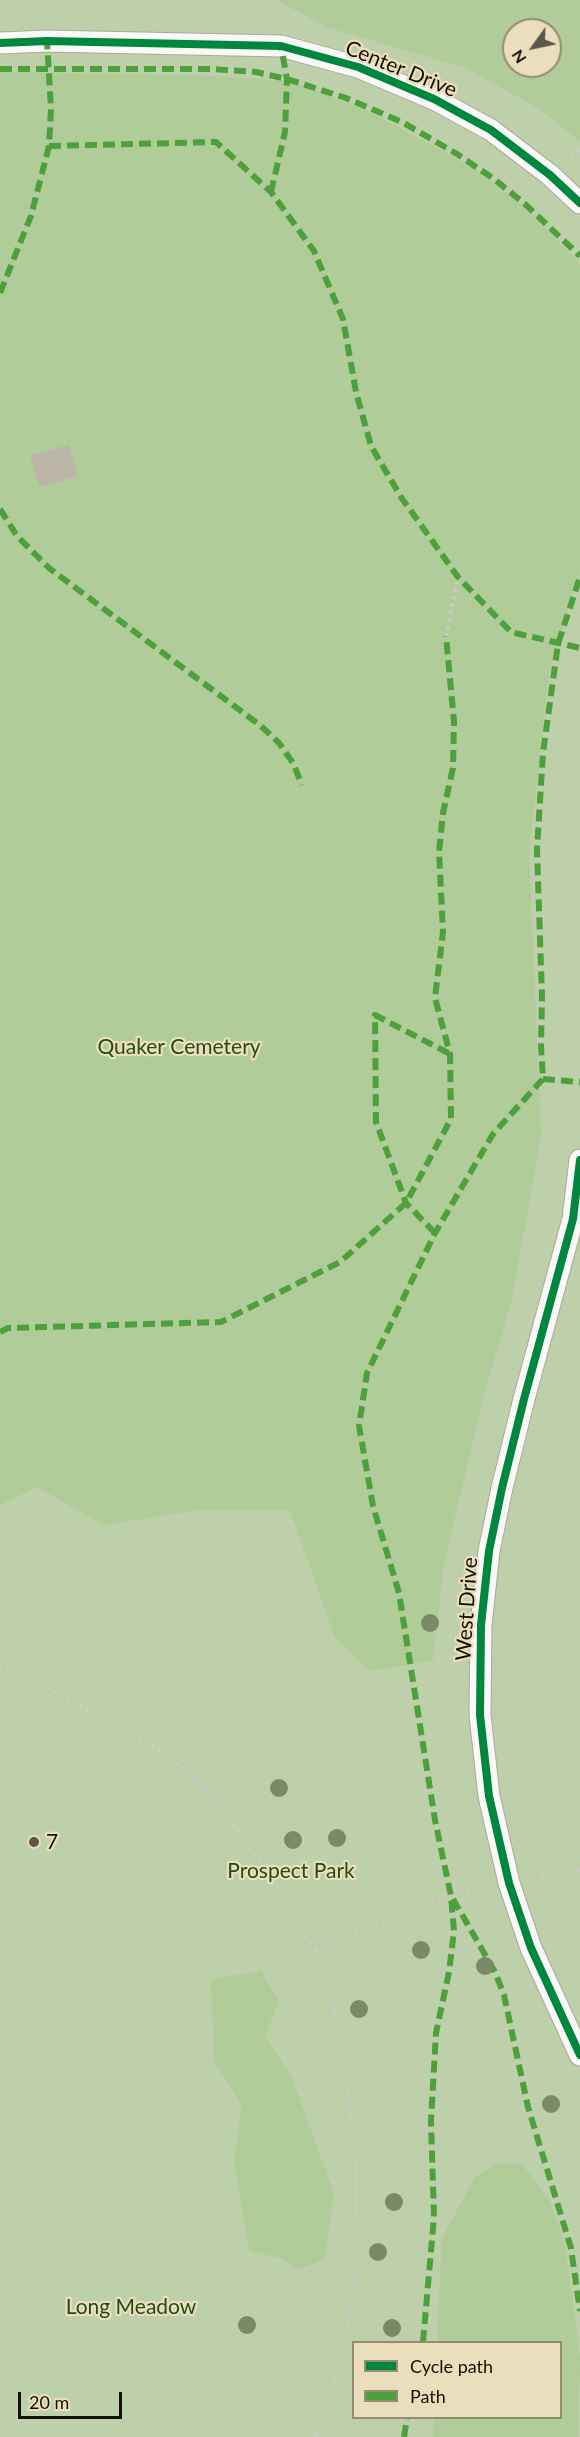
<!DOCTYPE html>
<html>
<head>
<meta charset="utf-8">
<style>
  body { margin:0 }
  #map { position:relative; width:580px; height:2437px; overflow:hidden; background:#e0d9c8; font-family:Lato,sans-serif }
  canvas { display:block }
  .legend { position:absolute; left:352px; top:2341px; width:210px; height:78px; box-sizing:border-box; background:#eadebd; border:2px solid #948c73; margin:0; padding:8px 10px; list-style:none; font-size:18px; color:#141005 }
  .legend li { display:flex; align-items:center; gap:12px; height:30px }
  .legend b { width:30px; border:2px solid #948c73 }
  .north { position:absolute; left:502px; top:18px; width:60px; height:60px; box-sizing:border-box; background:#eadebd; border:2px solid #948c73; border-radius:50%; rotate:237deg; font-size:16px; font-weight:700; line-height:24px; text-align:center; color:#141005 }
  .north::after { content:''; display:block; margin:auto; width:21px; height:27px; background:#5b5649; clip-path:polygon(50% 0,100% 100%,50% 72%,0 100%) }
  .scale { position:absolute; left:18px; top:2392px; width:104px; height:27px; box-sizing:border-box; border:3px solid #141005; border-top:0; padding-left:8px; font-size:18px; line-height:21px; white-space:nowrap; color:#141005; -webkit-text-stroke:4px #eadebd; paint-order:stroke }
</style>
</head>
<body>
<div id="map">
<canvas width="580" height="2437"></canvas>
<ul class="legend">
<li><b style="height:8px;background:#00873e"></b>Cycle path</li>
<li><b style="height:8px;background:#4ea03d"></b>Path</li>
</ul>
<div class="north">N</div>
<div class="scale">20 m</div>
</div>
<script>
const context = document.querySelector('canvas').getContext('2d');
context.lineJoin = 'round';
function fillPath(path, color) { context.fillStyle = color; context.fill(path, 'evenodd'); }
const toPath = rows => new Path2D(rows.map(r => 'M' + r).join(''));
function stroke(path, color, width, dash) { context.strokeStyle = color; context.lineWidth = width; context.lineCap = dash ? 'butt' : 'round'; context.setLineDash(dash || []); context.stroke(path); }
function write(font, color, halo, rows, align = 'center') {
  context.font = font + ' Lato,sans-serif'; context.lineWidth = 4.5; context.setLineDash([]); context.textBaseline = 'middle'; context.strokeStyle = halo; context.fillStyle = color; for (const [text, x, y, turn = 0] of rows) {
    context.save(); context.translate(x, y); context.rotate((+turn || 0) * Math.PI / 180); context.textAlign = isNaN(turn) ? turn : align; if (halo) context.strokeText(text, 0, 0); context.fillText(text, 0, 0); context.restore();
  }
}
const green = toPath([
  [0,0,580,0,580,2437,0,2437],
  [514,30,550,30,550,66,514,66],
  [354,2342,560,2342,560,2418,354,2418]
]);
const forest = toPath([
  [276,0,580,0,580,141,541,110,466,68,329,28],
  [514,30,550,30,550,66,514,66],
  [0,72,196,75,292,81,372,113,472,167,519,202,580,263,580,570,549,673,529,854,541,1136,512,1299,484,1394,444,1564,433,1660,371,1671,335,1638,290,1510,198,1510,104,1525,37,1487,0,1505],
  [261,1971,279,2001,265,2036,291,2076,334,2193,325,2259,299,2269,279,2258,249,2250,234,2162,242,2105,214,2061,211,1979],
  [521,2163,549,2199,565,2243,580,2358,578,2437,433,2437,434,2418,560,2418,560,2342,437,2342,442,2238,475,2177,496,2164]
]);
const building = toPath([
  [69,445,78,476,39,487,30,455]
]);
const path = toPath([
  [259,0,270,5,274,19],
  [571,156,580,148],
  [446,636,458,577],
  [0,1664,120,1727,168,1756,201,1784,263,1864,316,1951,418,1906,477,1889],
  [541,1877,580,1871],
  [315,2437,341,2359,353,2295,357,2230,356,2164,345,2067,332,1998,316,1951]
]);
const pedestrian = toPath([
  [0,43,47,41,281,46,358,67,434,99,491,130,550,175,580,203],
  [580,1160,573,1219,524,1399,502,1488,489,1551,481,1625,480,1715,489,1796,509,1883,531,1948,580,2055]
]);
const quiet = toPath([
  [0,69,211,69,256,72,287,79,346,98,402,122,457,154,494,179,525,204,580,256],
  [49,146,216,142,271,192,314,251,343,319,356,392,371,446,401,497,458,577,511,632,580,648],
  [271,192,285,132,287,79,281,46],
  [0,293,31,216,49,146,51,109,47,41],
  [0,509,17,536,49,568,261,726,279,743,293,763,302,785],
  [543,1079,580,1082],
  [435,1233,406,1203,376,1122,375,1015,450,1054],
  [0,1332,8,1328,221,1322,340,1262,406,1203,451,1119,450,1054,435,998,443,932,439,852,443,813,453,768,454,722,446,636],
  [453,1899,495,1972,504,1995,528,2107,571,2248,580,2311],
  [423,2342,434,2217,431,2121,436,2033,449,1972,454,1931,451,1896,435,1820,399,1593,373,1506,359,1426,367,1373,435,1233,493,1134,543,1079,541,1046,542,997,537,849,543,753,558,644,580,577],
  [404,2437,407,2418]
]);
const cycleway = toPath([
  [0,43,47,41,281,46,358,67,434,99,491,130,550,175,580,203],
  [580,1160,573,1219,524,1399,502,1488,489,1551,481,1625,480,1715,489,1796,509,1883,531,1948,580,2055]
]);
const trees = [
  [430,1623],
  [279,1788],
  [337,1838],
  [293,1840],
  [421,1950],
  [485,1966],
  [359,2009],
  [551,2104],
  [394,2202],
  [378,2252],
  [247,2325],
  [392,2328]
];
const markers = [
  [34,1842,6,"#5b5649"]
];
const streetNames = [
  ["Center Drive",401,69,22],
  ["West Drive",467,1609,-86]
];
const parkNames = [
  ["Quaker Cemetery",179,1047],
  ["Prospect Park",291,1871],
  ["Long Meadow",131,2307]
];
const poiNames = [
  ["7",46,1842]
];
fillPath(green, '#bdd0a9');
fillPath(forest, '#b0cc98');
fillPath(building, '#bbb5a8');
stroke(pedestrian, '#ada89a', 23);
stroke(path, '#cdcbc5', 4, [3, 4.5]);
stroke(pedestrian, '#faf9f7', 21);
stroke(quiet, '#4ea03d', 6, [12, 6]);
stroke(cycleway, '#00873e', 8);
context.fillStyle = '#798b64';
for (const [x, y] of trees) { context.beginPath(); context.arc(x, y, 9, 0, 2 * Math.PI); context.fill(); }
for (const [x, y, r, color] of markers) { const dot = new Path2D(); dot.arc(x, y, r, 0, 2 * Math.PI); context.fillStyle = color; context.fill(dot); stroke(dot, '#eadebd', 2); }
write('21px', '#141005', '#eadebd', streetNames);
write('21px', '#254b13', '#eadebd', parkNames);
write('21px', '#141005', '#eadebd', poiNames, 'left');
</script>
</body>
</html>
